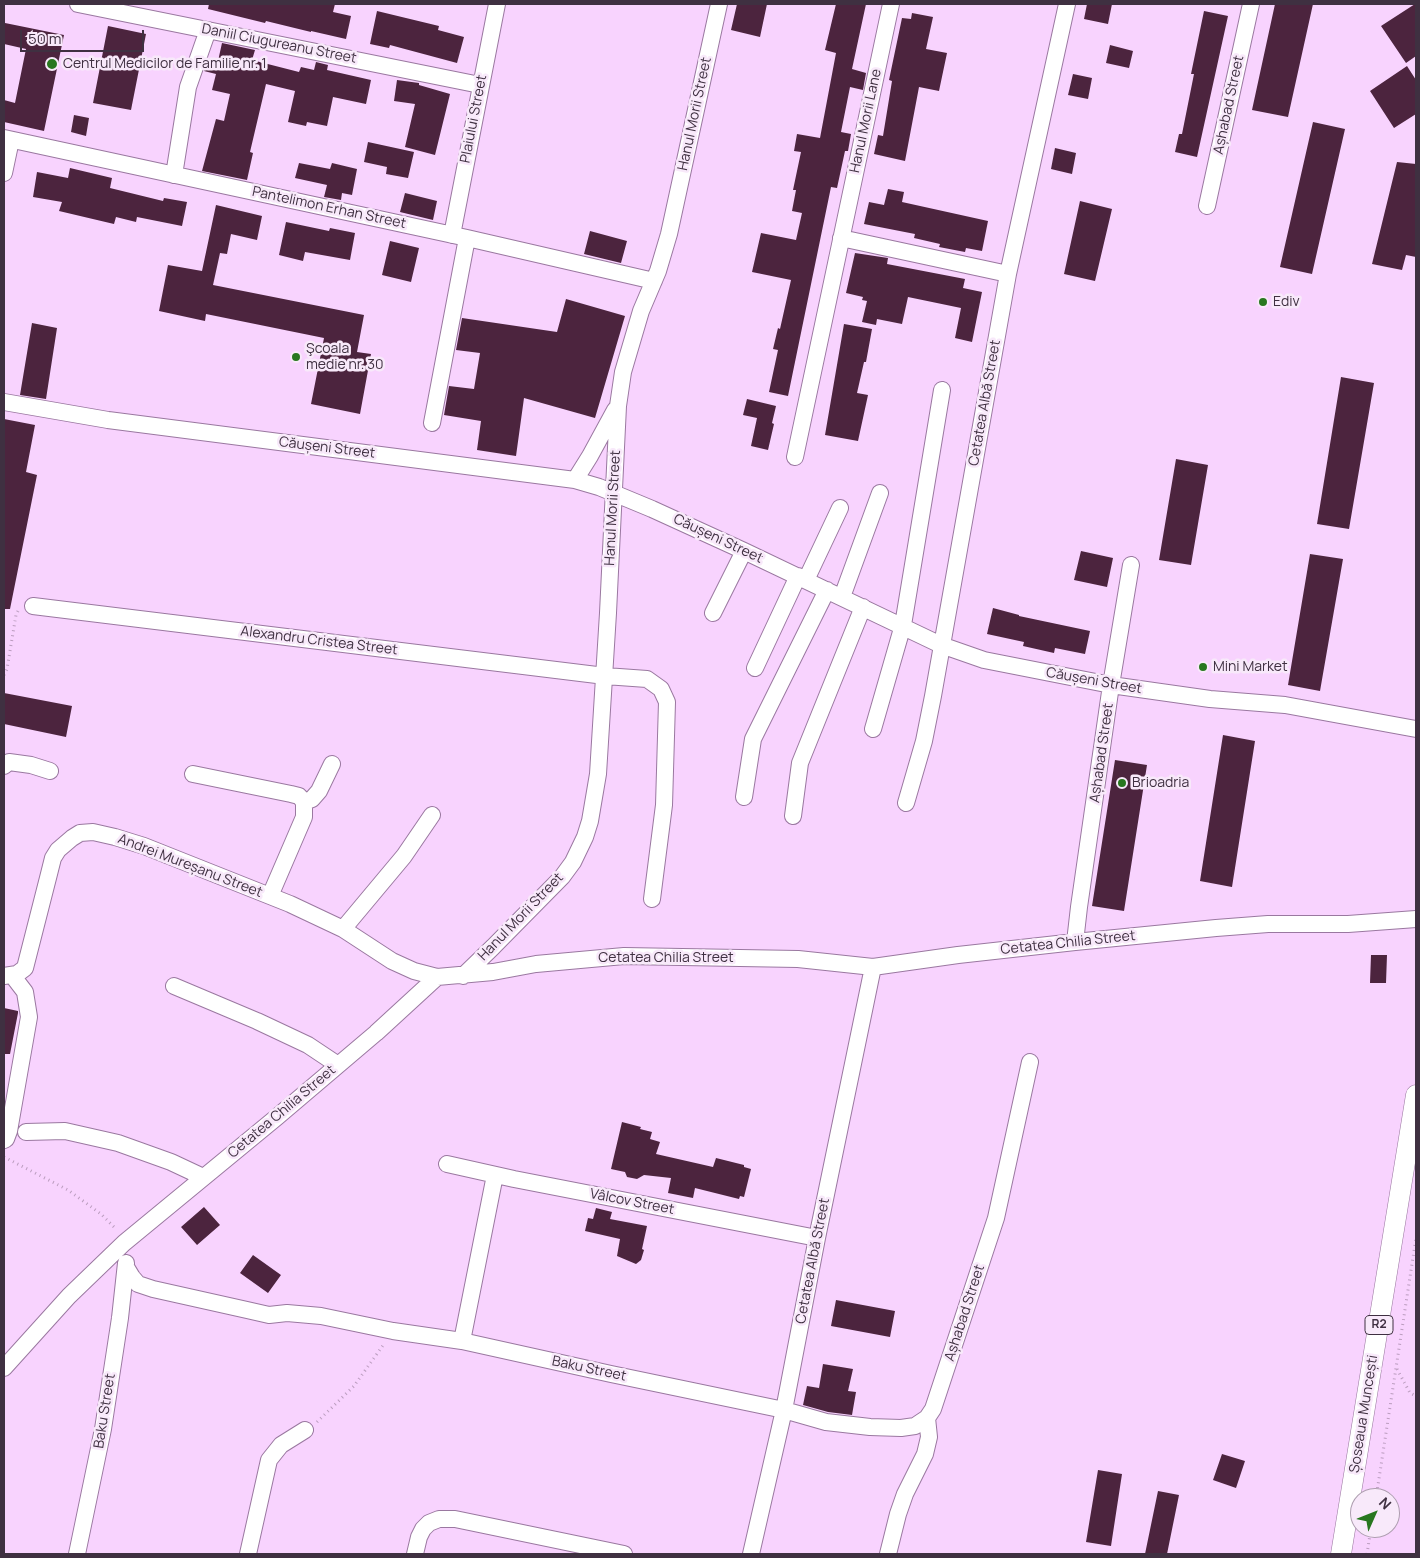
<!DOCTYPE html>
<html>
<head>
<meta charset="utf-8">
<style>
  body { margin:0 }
  #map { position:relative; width:1420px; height:1558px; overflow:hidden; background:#f8d3fe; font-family:Manrope,sans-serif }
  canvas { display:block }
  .frame { position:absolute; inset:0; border:5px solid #3f3041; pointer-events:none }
  .north { position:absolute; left:1350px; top:1488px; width:50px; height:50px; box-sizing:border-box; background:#f8e9fa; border:1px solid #ae9fb0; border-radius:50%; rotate:46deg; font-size:14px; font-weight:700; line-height:20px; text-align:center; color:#3f3041 }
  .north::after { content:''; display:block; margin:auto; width:18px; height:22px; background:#28771f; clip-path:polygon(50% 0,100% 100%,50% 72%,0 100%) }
  .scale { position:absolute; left:20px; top:30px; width:124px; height:22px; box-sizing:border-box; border:2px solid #3f3041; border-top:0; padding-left:6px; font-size:15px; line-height:18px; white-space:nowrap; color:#3f3041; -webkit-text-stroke:4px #f8e9fa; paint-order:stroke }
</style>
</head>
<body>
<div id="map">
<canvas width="1420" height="1558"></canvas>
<div class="frame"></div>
<div class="north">N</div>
<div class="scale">50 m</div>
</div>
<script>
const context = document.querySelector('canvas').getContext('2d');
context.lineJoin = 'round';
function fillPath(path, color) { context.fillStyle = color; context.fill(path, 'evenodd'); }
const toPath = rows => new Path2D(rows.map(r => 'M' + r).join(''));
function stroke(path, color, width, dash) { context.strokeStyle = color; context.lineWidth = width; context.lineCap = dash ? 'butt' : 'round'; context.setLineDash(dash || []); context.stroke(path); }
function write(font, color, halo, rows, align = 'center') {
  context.font = font + ' Manrope,sans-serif'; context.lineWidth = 5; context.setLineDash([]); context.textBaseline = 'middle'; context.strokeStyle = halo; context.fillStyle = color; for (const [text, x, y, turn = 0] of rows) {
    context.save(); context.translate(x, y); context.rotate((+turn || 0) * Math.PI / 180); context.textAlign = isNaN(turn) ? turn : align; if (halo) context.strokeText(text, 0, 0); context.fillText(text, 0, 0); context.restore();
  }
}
const building = toPath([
  [209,4,335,4,333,12,351,16,346,39,311,31,311,32,266,21,265,23,208,9],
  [737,4,767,4,760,37,731,30],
  [836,4,866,4,852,69,866,73,863,90,850,87,841,132,851,134,848,151,845,151,837,188,831,187,788,396,769,392,778,350,773,349,778,328,780,329,791,280,752,272,761,233,796,240,802,213,792,211,796,190,793,190,801,152,794,151,797,134,820,138,836,53,825,50],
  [1087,4,1112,4,1108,24,1084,19],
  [1275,4,1313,4,1288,117,1252,110],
  [1415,4,1416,4,1416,56,1406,63,1381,26],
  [377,11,439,26,438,30,464,37,457,63,390,45,389,48,370,44],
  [1204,11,1228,16,1197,157,1175,152,1179,134,1182,134,1194,74,1191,74],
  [912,13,933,17,926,49,947,53,939,91,919,87,905,161,874,154,878,135,883,136,892,81,889,80,902,18,911,19],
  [5,23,64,35,44,131,4,122,4,100,15,103,26,49,4,44],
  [108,26,146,34,131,110,93,103],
  [222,43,255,50,252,60,299,72,301,67,314,70,316,62,328,65,327,70,371,80,366,104,333,97,327,126,307,122,306,126,288,122,295,91,266,84,250,152,253,153,247,180,202,171,216,119,224,121,230,94,212,90,216,74,204,71,209,58,218,61],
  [1110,45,1133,51,1129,68,1106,63],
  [1407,66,1416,80,1416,114,1394,128,1370,91],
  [1073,74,1092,78,1088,99,1068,95],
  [397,80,419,83,419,85,450,94,435,155,405,147,415,104,394,101],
  [74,115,89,118,86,136,71,132],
  [1313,122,1345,129,1312,274,1280,267],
  [368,142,414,152,408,178,386,174,387,167,364,162],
  [1055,148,1076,153,1072,174,1051,169],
  [1397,162,1416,164,1416,257,1406,255,1402,270,1372,264],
  [299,163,330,169,332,163,357,169,352,195,342,193,341,200,324,197,327,185,295,178],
  [70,168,112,178,110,188,163,201,164,198,187,202,182,226,137,217,136,222,116,217,114,224,59,211,62,202,33,197,37,172,68,178],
  [888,189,904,192,902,202,988,221,982,251,966,248,965,252,939,247,940,244,914,238,915,234,864,224,869,202,884,205],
  [405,193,437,201,433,220,400,212],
  [1080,201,1112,209,1095,281,1064,274],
  [216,205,262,216,257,240,231,234,227,254,220,253,213,285,364,315,357,352,371,354,360,414,311,404,324,338,206,314,205,321,159,311,168,265,202,271],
  [286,222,329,231,330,228,355,233,350,260,305,252,303,261,279,255],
  [590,231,627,241,621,263,584,254],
  [390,241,419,248,411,282,382,275],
  [855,253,888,258,887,264,965,279,963,288,982,292,972,342,955,338,961,308,908,297,902,324,877,319,876,325,862,322,867,301,862,300,863,297,846,293],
  [566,299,625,316,595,418,524,398,516,456,477,450,481,421,444,415,449,386,474,389,480,353,456,350,462,318,557,332],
  [32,323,57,328,46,399,20,395],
  [844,324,872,329,866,362,864,362,857,393,868,395,858,441,825,435],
  [1341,377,1374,383,1349,529,1317,524],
  [747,399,776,406,772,423,774,424,768,450,751,446,757,418,743,415],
  [4,419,35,425,26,472,37,475,10,609,4,609],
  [1176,459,1208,465,1191,565,1159,560],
  [1081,551,1113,558,1107,587,1074,580],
  [1310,554,1343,559,1320,691,1288,685],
  [993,608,1019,615,1019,616,1090,631,1085,654,1055,648,1054,653,1023,646,1024,642,987,634],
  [4,693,72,706,66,737,4,724],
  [1223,735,1255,741,1232,887,1200,881],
  [1115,760,1147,765,1124,911,1092,906],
  [1371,955,1387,955,1386,983,1370,983],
  [4,1008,18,1011,18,1013,10,1054,4,1054],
  [622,1122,641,1127,640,1129,652,1132,650,1139,660,1142,656,1154,713,1167,716,1158,744,1165,744,1167,751,1169,744,1197,740,1196,739,1199,695,1188,693,1198,668,1193,671,1178,644,1175,637,1179,627,1177,625,1172,611,1169],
  [204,1207,220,1225,197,1245,181,1227],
  [596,1208,612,1212,610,1219,647,1226,642,1249,644,1250,641,1260,636,1264,617,1256,620,1239,585,1231,588,1218,593,1219],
  [253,1255,281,1275,268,1293,240,1273],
  [836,1300,895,1311,890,1337,831,1326],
  [823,1364,853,1369,848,1391,856,1392,852,1415,828,1412,803,1405,807,1386,819,1388],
  [1222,1454,1245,1461,1236,1488,1213,1480],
  [1098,1470,1122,1474,1111,1546,1086,1542],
  [1158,1491,1179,1495,1167,1554,1145,1554]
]);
const path = toPath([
  [4,675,7,669,16,615,18,611],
  [4,1157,68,1190,101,1214,116,1229],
  [1397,1369,1410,1393,1416,1396],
  [317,1422,354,1386,384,1344],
  [1376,1498,1416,1238],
  [1367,1554,1371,1528]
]);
const minor = toPath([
  [78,4,480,85],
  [4,138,467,238,654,281],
  [4,173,11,140],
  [174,175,188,87,208,30],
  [1207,206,1251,4],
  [452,235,497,4],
  [841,238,1008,274],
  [4,402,108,420,575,480,599,487,652,509,744,551,941,645,984,660,1111,685,1210,699,1285,705,1416,729],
  [432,423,467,238],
  [795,457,891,4],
  [575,480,590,456,615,410],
  [806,580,840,508],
  [842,597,880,493],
  [33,606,605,676,647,679,661,689,667,702,664,805,652,899],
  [713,613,744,551],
  [755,668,798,576],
  [873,729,903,625,942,390],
  [4,766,9,762,31,765,50,771],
  [193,774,291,794,299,796,304,802,304,817,270,896],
  [744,797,753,739,827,590],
  [304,802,312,799,319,791,332,764],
  [906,803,924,741,933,696,1008,274,1067,4],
  [793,816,800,763,863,607],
  [343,929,404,856,432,815],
  [1075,942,1079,907,1111,685,1131,565],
  [4,976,17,974,25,968,49,874,53,858,58,850,72,838,80,833,93,832,115,837,144,846,290,904,343,929,392,961,414,971,437,977],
  [463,976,493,947,562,877,573,862,585,837,590,821,598,774,608,613,618,406,623,372,641,311,658,271,669,234,719,4],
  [174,986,257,1021,308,1045,338,1065],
  [26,1132,65,1131,118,1143,171,1162,203,1177],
  [4,1140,6,1139,9,1131,29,1017,25,992,12,975],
  [447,1164,514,1179,817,1238],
  [126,1267,132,1277,138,1284,153,1289,247,1310,269,1315,287,1313,321,1316,393,1331,462,1341,611,1374,784,1410,826,1422,870,1427,901,1428,915,1426,927,1418,933,1409,996,1218,1030,1062],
  [462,1341,495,1175],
  [4,1368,69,1296,124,1243,277,1117,376,1033,437,977,493,972,536,964,624,956,798,959,873,967,958,955,1075,942,1216,928,1268,924,1348,924,1416,919],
  [77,1554,103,1429,120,1318,126,1263],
  [248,1554,269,1460,281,1445,305,1430],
  [415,1554,419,1537,423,1529,429,1523,439,1519,455,1519,624,1554],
  [751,1554,784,1410,817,1238,873,967],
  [888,1554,898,1514,905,1494,925,1454,929,1437,927,1418]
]);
const major = toPath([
  [1341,1554,1416,1095]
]);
const markers = [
  [52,64,6,"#28771f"],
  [1263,302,5,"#28771f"],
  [296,357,5,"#28771f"],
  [1203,667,5,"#28771f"],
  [1122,783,5,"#28771f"]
];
const shields = [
  [1379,1325,28]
];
const shieldNames = [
  ["R2",1379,1325]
];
const streetNames = [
  ["Daniil Ciugureanu Street",279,44,11],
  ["Așhabad Street",1229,105,-78],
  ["Hanul Morii Street",695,114,-78],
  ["Plaiului Street",474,119,-79],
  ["Hanul Morii Lane",866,121,-78],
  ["Pantelimon Erhan Street",329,208,12],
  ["Cetatea Albă Street",985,403,-80],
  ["Căușeni Street",327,448,7],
  ["Hanul Morii Street",613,508,-87],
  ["Căușeni Street",718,539,25],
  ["Alexandru Cristea Street",319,641,7],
  ["Căușeni Street",1094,681,10],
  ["Așhabad Street",1102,753,-82],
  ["Andrei Mureșanu Street",190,866,21],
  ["Hanul Morii Street",521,917,-46],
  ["Cetatea Chilia Street",1068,943,-6],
  ["Cetatea Chilia Street",666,958],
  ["Cetatea Chilia Street",282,1112,-40],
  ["Vâlcov Street",632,1202,11],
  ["Cetatea Albă Street",813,1261,-79],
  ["Așhabad Street",965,1313,-72],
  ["Baku Street",589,1369,12],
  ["Baku Street",105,1411,-81],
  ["Șoseaua Muncești",1364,1414,-81]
];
const poiNames = [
  ["Centrul Medicilor de Familie nr. 1",63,64],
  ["Ediv",1273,302],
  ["Şcoala",306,349],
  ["medie nr. 30",306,365],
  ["Mini Market",1213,667],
  ["Brioadria",1132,783]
];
fillPath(building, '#4c243e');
stroke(minor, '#9a78a0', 18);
stroke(major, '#9a78a0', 21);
stroke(path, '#bb9dbf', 3, [1, 4]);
stroke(minor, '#fff', 16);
stroke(major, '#fff', 20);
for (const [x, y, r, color] of markers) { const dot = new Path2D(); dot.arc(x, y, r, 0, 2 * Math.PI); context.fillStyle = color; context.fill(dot); stroke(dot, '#f8e9fa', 2); }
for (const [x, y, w] of shields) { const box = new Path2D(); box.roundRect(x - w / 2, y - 9.5, w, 19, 4); context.fillStyle = '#f8e9fa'; context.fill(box); stroke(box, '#3f3041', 1); }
write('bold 12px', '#3f3041', null, shieldNames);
write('14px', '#3f3041', '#f8e9fa', streetNames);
write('14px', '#3f3041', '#f8e9fa', poiNames, 'left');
</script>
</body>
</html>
